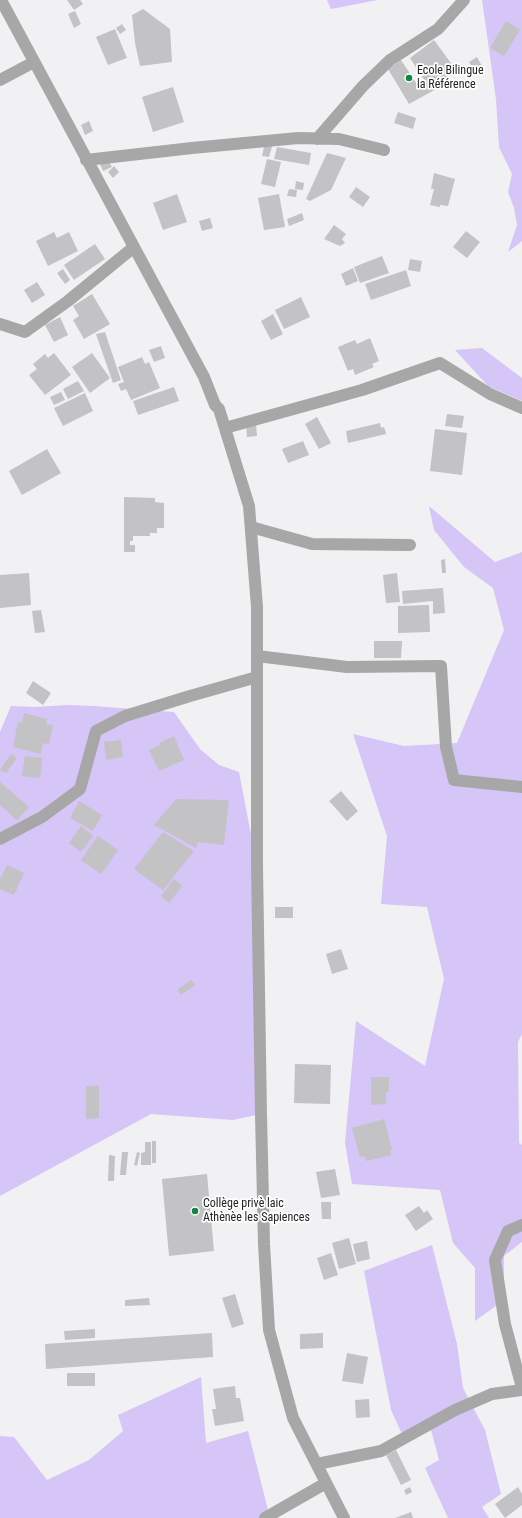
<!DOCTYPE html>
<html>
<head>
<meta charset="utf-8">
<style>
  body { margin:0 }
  canvas { display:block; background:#f1f0f3 }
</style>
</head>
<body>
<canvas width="522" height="1518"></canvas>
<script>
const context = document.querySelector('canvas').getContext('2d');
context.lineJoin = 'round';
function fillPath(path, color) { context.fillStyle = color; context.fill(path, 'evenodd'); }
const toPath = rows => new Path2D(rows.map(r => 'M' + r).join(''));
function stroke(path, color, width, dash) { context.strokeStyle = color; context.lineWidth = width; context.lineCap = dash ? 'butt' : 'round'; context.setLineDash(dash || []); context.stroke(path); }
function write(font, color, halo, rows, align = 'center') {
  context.font = font + ' "Roboto Condensed",sans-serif'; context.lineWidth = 3.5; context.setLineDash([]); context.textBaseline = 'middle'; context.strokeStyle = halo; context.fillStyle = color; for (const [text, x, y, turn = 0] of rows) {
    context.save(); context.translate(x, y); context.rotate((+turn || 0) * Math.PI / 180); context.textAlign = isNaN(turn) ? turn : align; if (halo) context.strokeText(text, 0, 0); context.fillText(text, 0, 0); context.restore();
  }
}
const green = toPath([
  [327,0,378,0,331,9],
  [482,0,522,0,522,241,508,252,517,225,514,208,508,192,512,174,499,147,496,99],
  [482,348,522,378,522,401,488,386,455,350],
  [429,506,495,562,522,552,522,1034,518,1042,519,1143,522,1145,522,1242,504,1256,504,1300,475,1321,475,1268,453,1243,440,1190,352,1184,345,1143,356,1021,425,1066,444,979,427,907,381,904,387,836,353,734,404,746,457,743,504,630,493,588,464,567,434,530],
  [68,705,93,706,174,712,200,749,219,765,239,772,257,866,261,1114,233,1120,151,1114,0,1196,0,732,11,706,34,707],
  [432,1245,457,1344,463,1388,485,1430,501,1494,482,1507,489,1518,448,1518,425,1468,439,1460,430,1426,402,1434,391,1410,364,1271],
  [201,1377,206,1443,248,1431,270,1518,0,1518,0,1436,14,1437,47,1480,89,1460,123,1431,118,1415]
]);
const building = toPath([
  [67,0,80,0,83,4,74,10],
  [143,9,170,29,172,62,140,66,135,43,132,15],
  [75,11,81,24,74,28,68,14],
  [506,21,520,30,504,56,490,48],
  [122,24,126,30,120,34,116,28],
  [115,29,127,58,108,65,96,37],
  [434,40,456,70,438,84,432,77,425,81,410,58],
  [477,57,483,68,475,73,469,62],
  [401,60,418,86,431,78,438,88,409,104,388,69],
  [173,87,184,122,153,132,142,97],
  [398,112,416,118,413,129,394,123],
  [89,121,93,131,85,135,81,125],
  [265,142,273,143,269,157,262,156],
  [277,147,311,153,309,165,274,159],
  [327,153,346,158,331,190,310,201,306,199],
  [267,159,281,162,275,187,261,184],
  [108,160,112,167,103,171,100,164],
  [114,166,119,172,113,178,108,172],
  [434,173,455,179,448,206,440,205,440,207,430,205,434,189,431,189],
  [296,181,304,183,303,190,295,189],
  [356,187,370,197,363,207,349,197],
  [289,189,297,190,296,197,287,196],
  [177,194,187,222,163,230,153,203],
  [279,194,285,227,264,230,258,198],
  [302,213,304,220,289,226,287,219],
  [210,218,213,228,202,231,199,221],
  [334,225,346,234,342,239,345,243,340,246,324,239],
  [466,231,480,242,467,258,453,247],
  [54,232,57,238,69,232,78,251,48,266,36,241],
  [95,244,105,259,74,280,64,265],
  [382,256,389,273,360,283,354,267],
  [410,259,422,261,420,272,408,270],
  [353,268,358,281,346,286,341,274],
  [63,269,70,280,65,284,57,273],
  [406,270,411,286,371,300,365,284],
  [37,282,45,295,32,303,24,290],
  [92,294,110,324,84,339,73,320,79,316,73,306],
  [301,297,310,317,284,329,275,310],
  [273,314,283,334,271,340,261,321],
  [60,317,68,335,54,342,45,325],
  [105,332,121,380,113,383,96,334],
  [370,338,379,361,372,364,374,367,355,375,353,369,348,371,338,347,355,340,357,344],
  [161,346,165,358,154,362,149,350],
  [54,353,71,375,45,395,29,375,37,369,33,364,45,354,48,358],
  [92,353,110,378,90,393,72,367],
  [142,357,145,364,149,362,160,388,131,400,126,389,121,391,118,384,124,382,118,367],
  [78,381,84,391,68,399,63,389],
  [174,387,179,401,138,415,133,401],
  [61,392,65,400,54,405,50,397],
  [85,393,93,411,63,426,54,408],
  [447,414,464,416,462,428,445,426],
  [317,417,331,443,319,449,305,424],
  [380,423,381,428,384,427,386,434,348,443,346,431],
  [256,424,257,436,247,437,246,425],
  [435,429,467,433,462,475,430,471],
  [303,441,309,455,288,463,282,449],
  [47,449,61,473,22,495,9,471],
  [124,497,155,498,155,502,164,503,164,528,157,528,157,533,150,533,150,536,133,536,133,541,130,541,130,545,135,545,135,552,124,552],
  [445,559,446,573,442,573,441,560],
  [29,573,31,605,0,608,0,575],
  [397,573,400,602,386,603,383,575],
  [443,588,445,613,433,614,433,601,403,604,402,591],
  [429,605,430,632,398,633,398,606],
  [41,610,45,632,35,633,32,611],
  [374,641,402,641,401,658,374,658],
  [33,681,51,693,43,705,26,693],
  [24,713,47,719,46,724,53,725,49,744,43,743,41,754,13,747,18,722,22,723],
  [174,736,184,760,159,771,149,750,160,745,159,743],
  [121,740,123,757,106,760,104,742],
  [11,754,17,758,6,773,0,770],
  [25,756,42,758,40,778,22,776],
  [0,782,29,807,17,820,0,805],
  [341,791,358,811,347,821,329,801],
  [176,799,229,800,224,845,198,842,196,848,154,825],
  [79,801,102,815,93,831,70,818],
  [81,826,93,836,81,852,69,843],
  [163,832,194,851,163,890,134,869],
  [98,836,118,850,101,874,81,860],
  [7,865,24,873,14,895,0,889,0,879],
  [174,879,182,886,169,903,161,896],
  [275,907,293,907,293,918,275,918],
  [341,949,348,969,332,974,326,954],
  [191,980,195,985,181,995,177,990],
  [295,1064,331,1065,330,1104,294,1103],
  [371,1077,389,1077,389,1092,386,1092,386,1104,371,1105],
  [86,1086,99,1086,99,1118,86,1119],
  [384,1119,392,1150,390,1151,391,1155,366,1161,364,1156,360,1157,352,1128],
  [152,1141,156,1141,156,1163,152,1163],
  [145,1142,151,1142,151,1165,141,1165,141,1153,145,1152],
  [122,1152,128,1152,126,1175,120,1175],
  [137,1152,140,1153,137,1166,134,1165],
  [109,1155,115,1156,114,1181,108,1181],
  [335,1169,340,1195,321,1198,316,1172],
  [207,1174,214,1251,169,1256,162,1179],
  [321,1202,331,1202,331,1219,322,1219],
  [419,1206,424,1213,427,1210,433,1219,416,1231,405,1215],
  [349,1238,356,1264,339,1269,332,1243],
  [367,1241,370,1259,357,1262,353,1244],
  [331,1253,338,1275,324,1280,317,1258],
  [235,1294,244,1324,232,1328,222,1298],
  [149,1298,150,1305,125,1306,125,1300],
  [95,1329,95,1338,65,1340,64,1331],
  [212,1333,213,1357,46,1369,45,1344],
  [323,1333,323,1348,300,1349,300,1334],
  [347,1353,368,1357,363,1384,342,1381],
  [67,1373,95,1373,95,1386,67,1386],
  [235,1386,236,1398,240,1398,244,1421,215,1426,212,1409,216,1409,213,1389],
  [369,1399,370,1417,356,1418,355,1400],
  [396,1450,411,1480,401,1485,386,1455],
  [410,1487,412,1492,406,1495,404,1490],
  [518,1487,522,1494,522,1505,505,1518,495,1504],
  [411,1512,413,1518,395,1518]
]);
const minor = toPath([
  [1,0,204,377,215,405,219,409,249,506,257,607,257,866,261,1114,264,1244,269,1330,293,1418,344,1518],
  [0,80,34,62],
  [317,139,363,86,390,60,438,29,464,0],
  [86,160,192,148,298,138,339,139,384,150],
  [0,324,25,332,68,301,134,247],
  [225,428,362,390,440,363,490,394,522,408],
  [251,527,312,544,410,545],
  [257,656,347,667,441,666,446,747,454,780,522,787],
  [0,839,42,817,80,789,96,731,125,716,190,696,257,677],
  [522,1225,508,1231,495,1260,505,1324,522,1388],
  [317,1464,381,1451,455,1410,492,1394,522,1390],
  [265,1518,326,1483]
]);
const markers = [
  [409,78,4,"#10863f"],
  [195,1211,4,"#10863f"]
];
const poiNames = [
  ["Ecole Bilingue",417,71],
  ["la Référence",417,85],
  ["Collège privè laic",203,1204],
  ["Athènèe les Sapiences",203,1218]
];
fillPath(green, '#d6c5f7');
fillPath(building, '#c3c2c5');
stroke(minor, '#a7a7a8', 12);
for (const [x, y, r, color] of markers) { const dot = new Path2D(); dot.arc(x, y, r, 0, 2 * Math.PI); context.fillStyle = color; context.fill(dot); stroke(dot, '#fefeff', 1.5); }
write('12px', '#222223', '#fefeff', poiNames, 'left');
</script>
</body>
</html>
